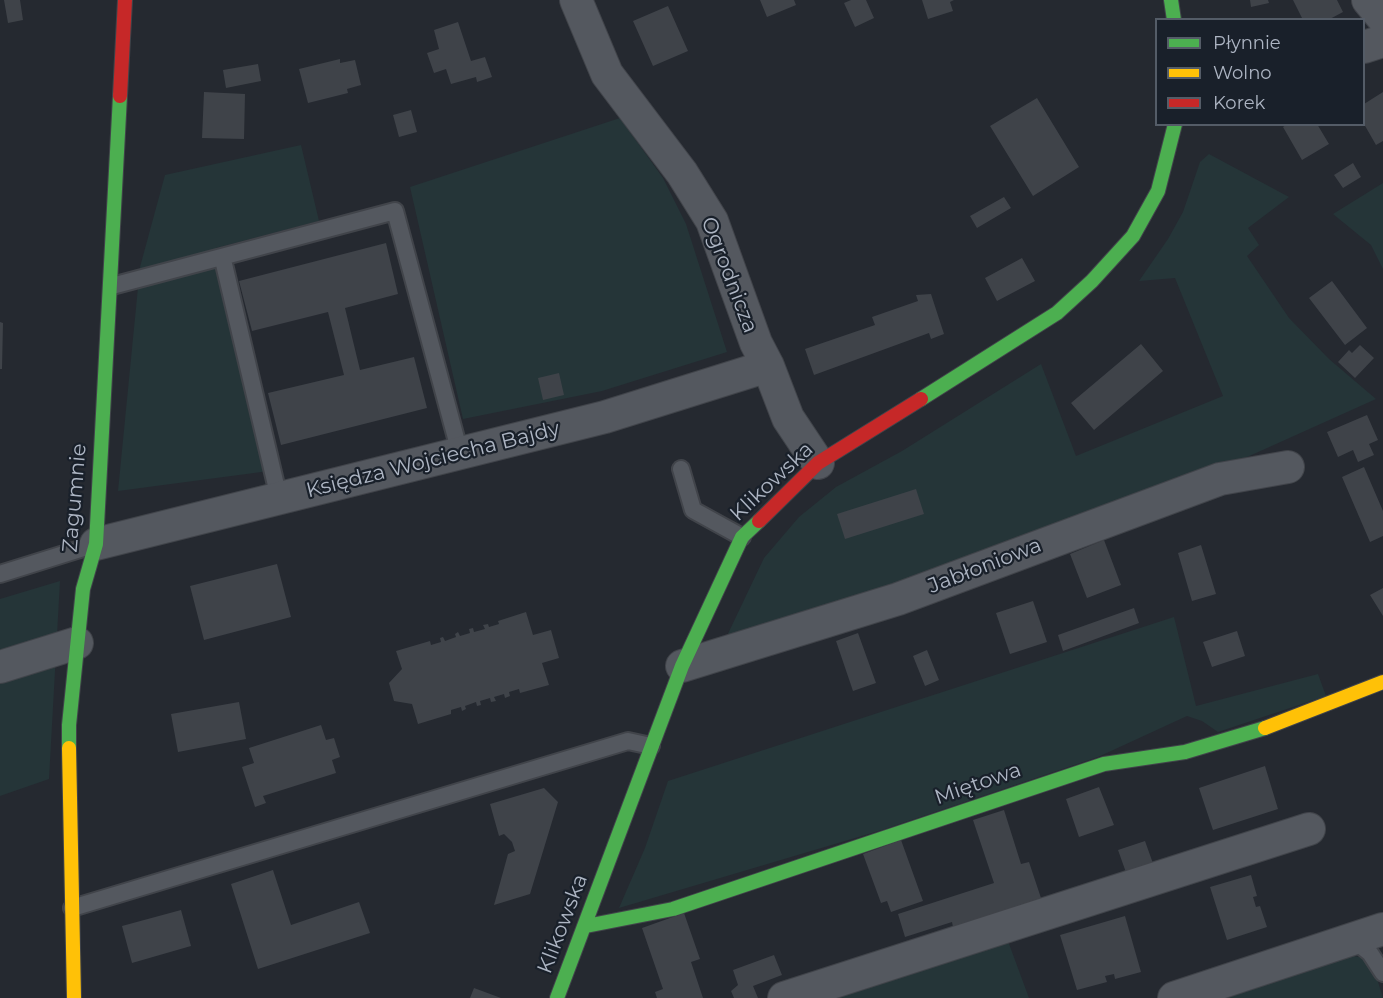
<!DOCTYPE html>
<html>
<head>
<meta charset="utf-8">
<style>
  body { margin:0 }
  #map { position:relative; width:1383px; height:998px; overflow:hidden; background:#252930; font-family:Montserrat,sans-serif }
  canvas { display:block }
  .legend { position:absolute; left:1155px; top:18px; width:210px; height:108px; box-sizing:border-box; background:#19202a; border:2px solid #545c67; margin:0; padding:8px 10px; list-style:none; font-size:18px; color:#adb5c3 }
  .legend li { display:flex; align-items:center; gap:12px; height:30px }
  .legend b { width:30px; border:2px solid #545c67 }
</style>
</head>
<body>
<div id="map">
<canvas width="1383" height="998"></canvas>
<ul class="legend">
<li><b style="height:8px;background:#4caf50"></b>Płynnie</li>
<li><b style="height:8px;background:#ffc107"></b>Wolno</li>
<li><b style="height:8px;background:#c62828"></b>Korek</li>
</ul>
</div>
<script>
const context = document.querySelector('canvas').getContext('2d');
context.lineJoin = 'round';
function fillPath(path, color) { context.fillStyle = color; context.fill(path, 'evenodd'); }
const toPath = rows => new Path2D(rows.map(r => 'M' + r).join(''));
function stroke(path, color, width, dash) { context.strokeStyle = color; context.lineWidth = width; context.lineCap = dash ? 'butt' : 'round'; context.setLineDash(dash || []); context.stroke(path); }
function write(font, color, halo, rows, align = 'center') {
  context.font = font + ' Montserrat,sans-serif'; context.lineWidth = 4.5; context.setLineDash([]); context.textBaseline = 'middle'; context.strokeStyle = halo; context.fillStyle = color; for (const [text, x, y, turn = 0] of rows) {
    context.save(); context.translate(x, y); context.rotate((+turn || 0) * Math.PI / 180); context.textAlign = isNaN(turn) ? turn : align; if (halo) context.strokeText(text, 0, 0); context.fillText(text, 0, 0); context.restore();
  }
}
const green = toPath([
  [620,118,663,178,686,224,727,352,602,391,463,419,410,187],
  [301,145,319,221,216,248,269,471,118,491,140,267,165,175],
  [1209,154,1289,197,1248,228,1259,245,1247,256,1289,318,1329,359,1376,399,1236,462,939,570,776,620,725,640,764,558,799,517,836,487,902,451,1041,364,1076,456,1223,396,1175,278,1139,281,1168,239,1183,212,1200,162],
  [1383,183,1383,269,1371,245,1333,214],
  [60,581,49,779,0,796,0,599],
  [1174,617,1196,706,1318,674,1326,696,1218,732,1202,721,1187,716,1098,757,882,830,619,908,645,848,668,781],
  [1005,933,1029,998,811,998],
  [1354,956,1365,958,1374,969,1383,998,1194,998,1324,961]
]);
const building = toPath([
  [4,0,20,0,23,20,8,23],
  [760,0,794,0,796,5,767,17],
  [851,0,866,0,874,18,855,27,844,3],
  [922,0,954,0,950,2,953,11,928,19],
  [1250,0,1268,0,1269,3,1251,7],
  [1293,0,1337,0,1343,12,1328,20,1303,20],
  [668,6,688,51,653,66,633,21],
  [458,22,471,61,485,57,492,77,477,82,476,77,451,84,446,69,434,73,427,53,439,49,434,30],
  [340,59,340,63,355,60,361,85,347,89,348,93,308,103,299,69],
  [258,64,261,81,226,88,223,70],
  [204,92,245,94,244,139,202,138],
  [1383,92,1383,141,1376,145,1364,124,1364,104],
  [1037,98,1079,167,1033,196,990,126],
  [411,110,417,132,399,137,393,115],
  [1287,124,1317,124,1329,144,1302,160,1283,127],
  [1353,163,1361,177,1343,188,1334,175],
  [1004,197,1011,208,977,228,970,216],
  [386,243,398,294,345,308,360,370,414,357,427,408,281,445,268,393,344,375,328,312,252,331,239,281],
  [1022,258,1035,281,997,301,985,278],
  [1332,281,1367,328,1345,345,1309,298],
  [931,294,944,334,931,339,929,333,814,375,805,349,875,325,872,317,918,301,916,295],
  [0,322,3,323,2,369,0,369],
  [1141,344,1163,371,1094,430,1071,403],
  [1360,345,1374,358,1355,378,1338,362,1349,350,1352,353],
  [559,373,564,395,543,400,538,378],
  [1367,415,1378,440,1369,444,1374,455,1358,462,1353,450,1338,457,1327,432],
  [1364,467,1383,511,1383,536,1370,542,1342,477],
  [916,489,924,514,845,539,837,514],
  [1104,540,1121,585,1087,598,1070,554],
  [1201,545,1216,594,1192,601,1178,553],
  [277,564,291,617,204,640,190,586],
  [1383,588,1383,616,1370,595],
  [1033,601,1047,642,1010,654,996,613],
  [1134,608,1139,623,1063,651,1058,635],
  [526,612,533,635,551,630,559,658,542,663,549,685,520,693,519,689,509,692,510,696,505,698,504,694,494,697,496,701,491,702,490,698,480,701,481,705,477,706,476,702,465,706,466,709,462,711,461,707,451,710,451,714,418,724,412,704,394,701,389,683,402,669,396,651,430,641,431,645,441,642,440,638,443,637,445,641,456,637,455,634,458,632,460,636,470,633,469,629,473,628,474,632,485,629,483,625,488,624,489,627,499,624,498,621],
  [1237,631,1245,656,1212,667,1203,642],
  [858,633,876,683,853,691,836,641],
  [927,650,939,680,925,686,913,656],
  [239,702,246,739,178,752,171,714],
  [321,725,326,740,334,738,340,757,332,760,336,773,263,796,266,803,255,807,242,767,254,763,249,748],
  [1265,766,1278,809,1213,830,1199,788],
  [1099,787,1114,825,1079,837,1066,799],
  [544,788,558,802,530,894,494,905,508,854,515,851,512,842,504,834,499,836,490,804],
  [1004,810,1021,864,1029,862,1041,898,953,927,952,922,905,937,898,914,994,883,973,820],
  [901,840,923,901,891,912,887,901,881,903,863,854],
  [1145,841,1155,869,1128,878,1118,850],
  [273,870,291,925,359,902,370,933,258,969,231,884],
  [1251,875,1257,896,1253,897,1256,907,1260,906,1267,927,1227,940,1210,887],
  [181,910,191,946,132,963,122,926],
  [684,913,700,959,691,962,703,998,657,998,655,992,663,989,642,928],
  [1125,916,1141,972,1115,979,1114,974,1105,976,1107,982,1077,990,1060,935],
  [774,955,782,975,753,986,758,998,734,998,731,991,738,985,733,970],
  [474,988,501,998,470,998]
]);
const lane = toPath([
  [224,264,279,498],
  [112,286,395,211,460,453],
  [681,469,693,510,742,537],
  [0,574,96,544],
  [72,908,628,741,651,746],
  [1354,940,1370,953,1383,973]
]);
const street = toPath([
  [576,0,607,74,682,173,712,221,756,343,768,366,788,418,818,463],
  [1368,0,1383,18],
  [1364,47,1383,41],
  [96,544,605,417,768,366],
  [682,666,898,599,1220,479,1288,467],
  [0,667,77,643],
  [784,998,1309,829],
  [1174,998,1383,929]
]);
const fast = toPath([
  [1171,0,1174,20],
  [921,399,1057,313,1092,281,1133,236,1158,191,1175,124],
  [69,748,69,725,83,589,96,544,120,96],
  [586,926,673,909,1104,764,1185,752,1265,728],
  [557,998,682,666,742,537,759,521]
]);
const slow = toPath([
  [1265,728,1383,682],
  [69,748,74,998]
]);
const jam = toPath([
  [120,96,125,0],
  [759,521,818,463,921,399]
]);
const streetNames = [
  ["Ogrodnicza",729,275,69],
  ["Księdza Wojciecha Bajdy",433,460,-14],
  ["Klikowska",772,482,-43],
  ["Zagumnie",75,498,-85],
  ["Jabłoniowa",985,566,-21],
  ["Miętowa",978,784,-19],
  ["Klikowska",563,924,-69]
];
fillPath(green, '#253538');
fillPath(building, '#3f4349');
stroke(lane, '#41444a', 20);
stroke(street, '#41444a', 34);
stroke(fast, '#41444a', 16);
stroke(slow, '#41444a', 16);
stroke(jam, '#41444a', 16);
stroke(lane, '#54585f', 16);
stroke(street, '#54585f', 32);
stroke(fast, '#4caf50', 14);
stroke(slow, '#ffc107', 14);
stroke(jam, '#c62828', 14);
write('21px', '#adb5c3', '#19202a', streetNames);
</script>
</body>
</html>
